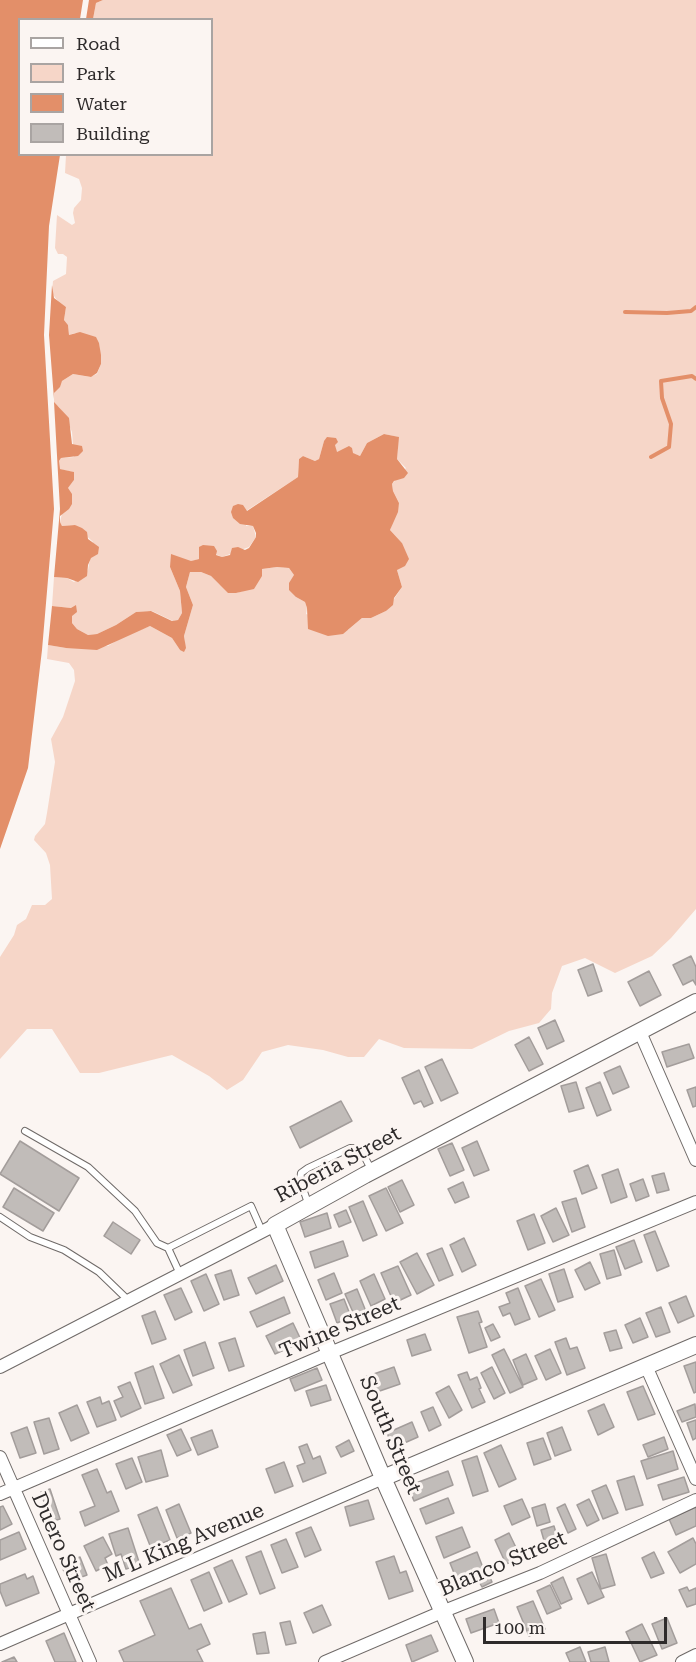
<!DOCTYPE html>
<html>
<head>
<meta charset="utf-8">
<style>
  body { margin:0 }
  #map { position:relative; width:696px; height:1662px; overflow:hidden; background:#fbf5f2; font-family:"Roboto Serif",serif }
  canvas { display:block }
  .legend { position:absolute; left:18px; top:18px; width:195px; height:138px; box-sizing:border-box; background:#fbf5f2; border:2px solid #a9a4a2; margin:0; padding:8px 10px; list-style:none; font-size:18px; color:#2e2b2b }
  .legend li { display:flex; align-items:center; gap:12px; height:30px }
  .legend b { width:30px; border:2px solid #a9a4a2 }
  .scale { position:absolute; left:483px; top:1617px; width:184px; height:27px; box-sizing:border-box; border:3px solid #2e2b2b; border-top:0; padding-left:8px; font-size:18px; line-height:21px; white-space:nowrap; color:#2e2b2b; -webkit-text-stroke:4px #fbf5f2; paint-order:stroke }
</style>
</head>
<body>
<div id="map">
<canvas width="696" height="1662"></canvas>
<ul class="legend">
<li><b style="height:8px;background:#fff"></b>Road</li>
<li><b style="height:16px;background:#f6d6c8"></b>Park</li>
<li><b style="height:16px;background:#e38f69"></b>Water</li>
<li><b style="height:16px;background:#c1bcb9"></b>Building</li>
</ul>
<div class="scale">100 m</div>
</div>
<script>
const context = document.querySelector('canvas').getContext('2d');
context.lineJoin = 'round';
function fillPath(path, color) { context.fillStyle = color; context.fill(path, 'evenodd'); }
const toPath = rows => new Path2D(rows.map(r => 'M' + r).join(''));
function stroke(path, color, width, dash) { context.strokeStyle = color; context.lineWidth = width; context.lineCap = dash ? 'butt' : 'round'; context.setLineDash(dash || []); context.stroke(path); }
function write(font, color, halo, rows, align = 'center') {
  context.font = font + ' "Roboto Serif",serif'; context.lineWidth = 6; context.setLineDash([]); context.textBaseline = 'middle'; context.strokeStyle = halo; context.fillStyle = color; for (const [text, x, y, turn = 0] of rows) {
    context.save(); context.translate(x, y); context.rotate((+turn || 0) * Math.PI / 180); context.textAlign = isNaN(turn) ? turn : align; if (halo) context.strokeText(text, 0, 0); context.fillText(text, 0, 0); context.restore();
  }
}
const green = toPath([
  [103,0,696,0,696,909,671,938,652,956,615,973,585,958,562,966,552,993,551,1009,539,1023,509,1031,472,1049,404,1048,379,1039,364,1057,348,1057,323,1050,288,1045,262,1052,243,1080,227,1090,209,1076,172,1055,99,1073,80,1073,52,1029,27,1029,0,1059,0,957,14,935,17,925,26,919,32,905,45,905,52,899,50,865,46,853,34,840,35,836,45,824,47,813,55,762,51,739,63,717,75,681,74,670,69,663,47,659,48,645,66,648,108,646,124,636,150,626,172,638,180,650,185,642,184,636,193,605,186,587,190,572,201,572,211,576,219,584,236,593,243,591,262,569,277,567,289,568,294,575,296,597,305,602,307,608,306,614,348,630,362,618,371,618,386,611,402,587,397,570,402,543,390,530,399,503,393,491,392,484,406,468,397,459,398,437,384,434,367,443,360,456,342,450,336,453,335,445,324,441,319,459,315,461,303,456,299,459,298,477,246,511,246,526,253,526,256,537,249,547,222,557,199,547,199,559,170,567,180,591,182,613,178,620,173,621,152,611,136,612,116,625,97,634,88,635,77,629,72,623,71,608,52,606,54,577,67,578,74,582,88,570,93,542,75,525,62,526,60,522,68,488,74,480,73,472,59,469,59,461,61,458,74,457,72,432,65,415,59,407,54,404,54,393,62,381,73,374,90,377,97,374,101,364,99,343,75,333,69,335,68,325,64,320,66,307,59,303,52,293,53,281,66,274,67,257,63,254,58,254,55,248,57,215,72,225,75,223,73,213,74,208,81,200,82,188,79,179,65,173,66,155,212,154,212,20,93,19,96,3]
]);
const water = toPath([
  [0,0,83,0,80,19,20,20,20,154,60,155,49,226,44,335,54,509,42,650,28,768,0,849],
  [89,0,103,0,96,3,93,19,86,19],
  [52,285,54,298,66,307,64,320,68,325,69,335,80,332,96,337,99,343,101,355,101,364,97,373,91,377,73,374,62,381,60,387,54,393,54,399,49,335],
  [54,402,69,418,72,444,82,446,83,451,78,456,61,458,59,461,60,469,74,472,74,480,68,488,72,494,72,504,69,509,60,516,60,522,62,526,75,525,82,528,87,532,88,539,99,547,98,554,91,558,88,565,87,576,78,582,67,578,54,577,60,509],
  [384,434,399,437,397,459,408,473,404,478,394,481,392,484,393,491,399,503,398,512,390,530,402,543,409,559,405,566,397,570,402,587,394,598,393,605,386,611,371,618,362,618,343,634,328,636,308,629,307,608,305,602,296,597,289,590,289,583,294,575,289,568,277,567,262,569,262,576,254,589,236,593,228,593,211,576,201,572,190,572,186,587,193,605,184,636,186,648,184,652,180,650,172,638,150,626,97,650,66,648,48,645,52,606,71,608,76,605,77,612,72,616,72,623,77,629,88,635,97,634,116,625,136,612,151,611,172,621,178,620,182,613,180,591,170,567,171,554,191,561,199,559,199,547,203,545,214,546,217,551,216,555,222,557,230,555,232,548,238,547,245,550,249,548,256,537,256,533,253,526,240,524,233,518,231,512,233,506,238,504,243,505,247,511,298,477,299,459,303,456,315,461,319,459,324,441,327,437,336,438,338,442,335,445,337,452,349,446,352,448,353,453,360,456,367,443]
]);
const stream = toPath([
  [625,312,667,313,691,311,696,307],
  [651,457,669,447,671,424,662,398,661,381,692,376,696,379]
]);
const building = toPath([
  [691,956,696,967,696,985,693,980,683,985,673,965,691,956],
  [593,964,602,991,588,996,578,970,593,964],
  [649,971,661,995,640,1006,628,982,649,971],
  [555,1020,564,1041,547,1049,538,1028,555,1020],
  [529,1037,543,1064,529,1071,515,1045,529,1037],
  [689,1044,694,1058,667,1067,662,1052,689,1044],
  [442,1059,458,1093,441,1101,425,1067,442,1059],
  [620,1066,629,1087,613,1094,604,1073,620,1066],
  [419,1070,433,1103,424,1107,421,1101,414,1104,402,1078,419,1070],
  [576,1082,584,1108,569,1112,561,1086,576,1082],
  [600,1082,611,1110,597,1116,586,1088,600,1082],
  [696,1087,696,1106,693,1107,687,1090,696,1087],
  [341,1101,352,1121,300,1148,290,1127,341,1101],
  [20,1141,79,1178,59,1211,0,1174,20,1141],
  [477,1141,489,1170,474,1176,462,1148,477,1141],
  [452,1143,464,1170,450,1176,438,1149,452,1143],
  [588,1165,597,1188,582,1194,574,1171,588,1165],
  [618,1169,627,1197,611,1203,602,1175,618,1169],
  [664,1173,669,1190,657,1193,652,1176,664,1173],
  [643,1179,649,1196,636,1201,630,1184,643,1179],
  [402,1180,414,1205,400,1212,388,1187,402,1180],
  [463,1182,469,1197,455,1203,448,1189,463,1182],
  [14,1188,54,1213,43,1231,3,1207,14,1188],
  [386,1188,403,1223,386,1231,369,1196,386,1188],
  [576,1198,585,1227,572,1232,562,1202,576,1198],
  [363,1201,377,1235,363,1241,349,1207,363,1201],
  [556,1208,569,1235,553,1242,541,1216,556,1208],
  [346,1210,351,1222,339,1227,334,1215,346,1210],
  [327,1213,331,1228,305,1237,300,1222,327,1213],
  [534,1214,545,1243,528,1250,517,1221,534,1214],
  [113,1222,140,1240,131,1254,104,1236,113,1222],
  [655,1231,669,1266,657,1271,644,1235,655,1231],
  [464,1238,476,1265,462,1272,450,1245,464,1238],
  [634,1240,642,1262,625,1269,616,1247,634,1240],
  [343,1241,348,1256,315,1268,310,1252,343,1241],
  [442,1248,453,1275,439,1281,427,1254,442,1248],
  [614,1250,621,1275,607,1279,600,1254,614,1250],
  [417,1253,434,1285,417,1294,400,1262,417,1253],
  [590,1262,600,1283,585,1290,575,1270,590,1262],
  [276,1265,283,1281,256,1294,248,1278,276,1265],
  [398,1266,411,1295,394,1303,381,1273,398,1266],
  [564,1269,573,1297,558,1302,549,1274,564,1269],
  [231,1270,239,1295,224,1300,215,1275,231,1270],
  [334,1273,342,1293,326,1300,318,1280,334,1273],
  [206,1274,219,1304,204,1311,191,1281,206,1274],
  [374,1274,385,1299,371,1306,360,1281,374,1274],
  [541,1279,555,1310,539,1317,525,1286,541,1279],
  [181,1288,192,1312,175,1320,164,1295,181,1288],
  [518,1288,530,1319,515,1325,510,1313,503,1316,499,1307,510,1303,506,1293,518,1288],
  [357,1289,367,1314,356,1319,345,1294,357,1289],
  [686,1296,694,1316,678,1323,669,1303,686,1296],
  [284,1297,290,1313,257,1327,250,1312,284,1297],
  [344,1299,351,1317,337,1323,330,1304,344,1299],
  [661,1307,670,1332,656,1337,646,1313,661,1307],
  [155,1311,166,1339,152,1344,142,1316,155,1311],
  [478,1311,482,1322,479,1323,487,1347,469,1353,457,1317,478,1311],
  [640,1318,648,1337,633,1343,625,1325,640,1318],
  [293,1323,302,1342,275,1354,266,1336,293,1323],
  [493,1324,500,1337,491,1341,485,1328,493,1324],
  [616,1330,622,1348,610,1351,604,1333,616,1330],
  [425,1334,431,1350,412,1356,407,1340,425,1334],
  [235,1338,244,1366,229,1371,219,1343,235,1338],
  [566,1338,570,1349,577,1347,585,1368,567,1375,555,1342,566,1338],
  [205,1342,214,1368,193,1376,184,1350,205,1342],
  [504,1349,523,1387,510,1393,492,1355,504,1349],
  [550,1349,561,1373,546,1380,535,1356,550,1349],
  [526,1354,537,1379,523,1385,513,1360,526,1354],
  [179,1355,192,1385,173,1393,160,1364,179,1355],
  [696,1362,696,1392,694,1393,684,1366,696,1362],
  [153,1366,164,1398,145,1404,135,1373,153,1366],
  [394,1367,400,1384,371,1394,365,1377,394,1367],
  [492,1367,505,1393,494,1399,481,1373,492,1367],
  [317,1368,322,1380,295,1391,290,1379,317,1368],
  [467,1372,470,1380,477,1377,481,1388,479,1389,485,1402,472,1408,458,1375,467,1372],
  [130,1382,141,1408,121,1417,114,1401,123,1397,118,1387,130,1382],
  [326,1385,331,1400,311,1406,306,1391,326,1385],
  [449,1386,462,1410,449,1418,436,1393,449,1386],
  [643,1386,655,1414,638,1420,627,1392,643,1386],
  [100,1397,102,1404,109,1401,116,1420,97,1427,87,1402,100,1397],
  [604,1404,614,1427,598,1435,588,1411,604,1404],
  [695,1404,696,1417,682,1422,677,1411,695,1404],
  [77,1405,89,1433,71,1441,59,1413,77,1405],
  [433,1407,441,1425,429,1431,421,1412,433,1407],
  [49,1418,59,1449,44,1454,34,1422,49,1418],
  [696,1420,696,1438,693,1440,687,1423,696,1420],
  [412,1422,418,1437,393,1448,387,1433,412,1422],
  [27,1427,36,1453,20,1458,11,1433,27,1427],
  [562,1427,571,1450,555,1456,547,1433,562,1427],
  [181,1429,191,1450,177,1456,167,1435,181,1429],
  [212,1430,218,1447,198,1455,191,1438,212,1430],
  [664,1437,668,1449,648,1457,643,1445,664,1437],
  [543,1438,551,1459,534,1465,527,1443,543,1438],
  [349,1440,354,1451,341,1457,336,1447,349,1440],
  [307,1444,313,1459,320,1456,326,1473,303,1482,297,1466,305,1463,299,1447,307,1444],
  [501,1445,516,1479,499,1487,484,1453,501,1445],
  [161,1450,168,1476,146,1482,138,1457,161,1450],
  [673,1451,678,1469,647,1479,641,1461,673,1451],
  [477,1456,488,1491,473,1496,462,1461,477,1456],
  [132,1458,142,1482,126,1489,116,1464,132,1458],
  [284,1462,293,1486,275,1493,266,1469,284,1462],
  [97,1469,107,1493,111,1491,119,1511,85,1526,80,1512,95,1506,82,1475,97,1469],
  [448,1471,453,1485,414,1501,408,1486,448,1471],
  [634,1476,643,1505,626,1510,617,1481,634,1476],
  [684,1477,689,1492,663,1500,658,1485,684,1477],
  [606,1485,618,1513,603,1519,592,1491,606,1485],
  [50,1489,60,1519,50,1522,41,1492,50,1489],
  [448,1498,454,1513,426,1524,420,1509,448,1498],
  [522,1499,530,1517,512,1525,504,1506,522,1499],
  [589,1499,599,1520,587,1526,577,1505,589,1499],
  [368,1500,374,1519,350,1526,345,1507,368,1500],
  [179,1504,191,1533,177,1538,166,1510,179,1504],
  [545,1504,550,1522,537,1526,532,1508,545,1504],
  [565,1504,576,1529,568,1533,557,1508,565,1504],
  [3,1506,12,1524,0,1530,0,1507,3,1506],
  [157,1507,170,1540,151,1548,138,1515,157,1507],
  [696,1507,696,1526,676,1535,669,1519,696,1507],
  [554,1526,558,1540,545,1544,541,1530,554,1526],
  [311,1527,321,1550,305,1557,296,1533,311,1527],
  [462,1527,470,1547,444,1558,436,1537,462,1527],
  [128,1528,140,1565,126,1569,121,1554,116,1556,109,1534,128,1528],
  [19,1532,26,1549,0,1560,0,1540,19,1532],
  [509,1533,521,1558,506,1564,495,1540,509,1533],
  [103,1537,112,1554,105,1558,108,1565,96,1571,84,1546,103,1537],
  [693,1538,696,1544,696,1564,680,1573,668,1552,693,1538],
  [286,1539,298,1567,282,1573,271,1545,286,1539],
  [261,1551,275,1588,260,1594,246,1557,261,1551],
  [477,1552,485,1573,458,1583,450,1563,477,1552],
  [654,1552,664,1573,651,1578,642,1558,654,1552],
  [606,1554,615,1585,601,1589,592,1558,606,1554],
  [394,1556,400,1573,406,1571,413,1591,389,1599,376,1562,394,1556],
  [80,1557,87,1575,68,1582,61,1564,80,1557],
  [232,1560,247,1594,229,1602,214,1568,232,1560],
  [209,1572,222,1603,204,1611,191,1580,209,1572],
  [592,1572,604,1597,588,1604,577,1579,592,1572],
  [25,1574,27,1579,33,1576,39,1593,6,1606,0,1591,0,1584,25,1574],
  [489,1575,492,1582,482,1587,478,1580,489,1575],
  [563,1577,572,1599,561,1604,551,1583,563,1577],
  [550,1585,561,1608,547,1614,537,1591,550,1585],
  [687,1587,689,1591,696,1588,696,1604,687,1607,679,1590,687,1587],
  [171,1588,189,1629,201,1624,210,1644,197,1650,203,1662,124,1662,119,1651,155,1635,140,1601,171,1588],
  [533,1601,545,1629,529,1636,517,1607,533,1601],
  [322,1605,331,1625,313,1633,304,1613,322,1605],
  [494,1609,499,1623,471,1633,466,1619,494,1609],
  [667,1618,677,1643,662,1649,652,1624,667,1618],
  [290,1621,296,1643,286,1645,280,1623,290,1621],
  [642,1624,657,1655,640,1662,626,1632,642,1624],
  [265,1632,269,1653,257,1654,253,1634,265,1632],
  [64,1633,76,1662,55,1662,46,1641,64,1633],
  [431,1635,438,1651,412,1662,406,1645,431,1635],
  [580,1647,586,1662,570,1662,566,1653,580,1647],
  [605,1647,609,1662,591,1662,588,1652,605,1647],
  [14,1657,17,1662,2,1662,14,1657]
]);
const lane = toPath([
  [25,1131,88,1167,135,1211,157,1243,168,1248],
  [309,1206,300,1180,301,1173,308,1168,350,1148,357,1148,362,1152,372,1171],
  [0,1217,30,1237,64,1250,99,1272,128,1300],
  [180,1274,168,1248,251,1206,262,1231]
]);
const street = toPath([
  [640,1032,696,1160],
  [646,1366,696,1479],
  [0,1367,275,1225],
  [0,1457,90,1662],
  [0,1494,330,1353,696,1202],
  [0,1644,383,1478],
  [325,1662,444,1611,540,1573,696,1500],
  [682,1662,696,1655]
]);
const secondary = toPath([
  [383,1478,696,1345],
  [465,1662,383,1478,275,1225,365,1175,696,1002]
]);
const streetNames = [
  ["Riberia Street",338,1165,-28],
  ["Twine Street",340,1328,-23],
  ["South Street",390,1435,67],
  ["M L King Avenue",184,1543,-23],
  ["Duero Street",63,1552,66],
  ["Blanco Street",503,1564,-23]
];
fillPath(green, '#f6d6c8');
fillPath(water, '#e38f69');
stroke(stream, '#e38f69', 4);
fillPath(building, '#c1bcb9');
stroke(building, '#a39d9b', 1.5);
stroke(lane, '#6f6a68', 8);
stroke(street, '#6f6a68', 14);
stroke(secondary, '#6f6a68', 18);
stroke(lane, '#fff', 6);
stroke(street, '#fff', 12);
stroke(secondary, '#fff', 16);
write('21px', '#2e2b2b', '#fbf5f2', streetNames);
</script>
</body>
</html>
